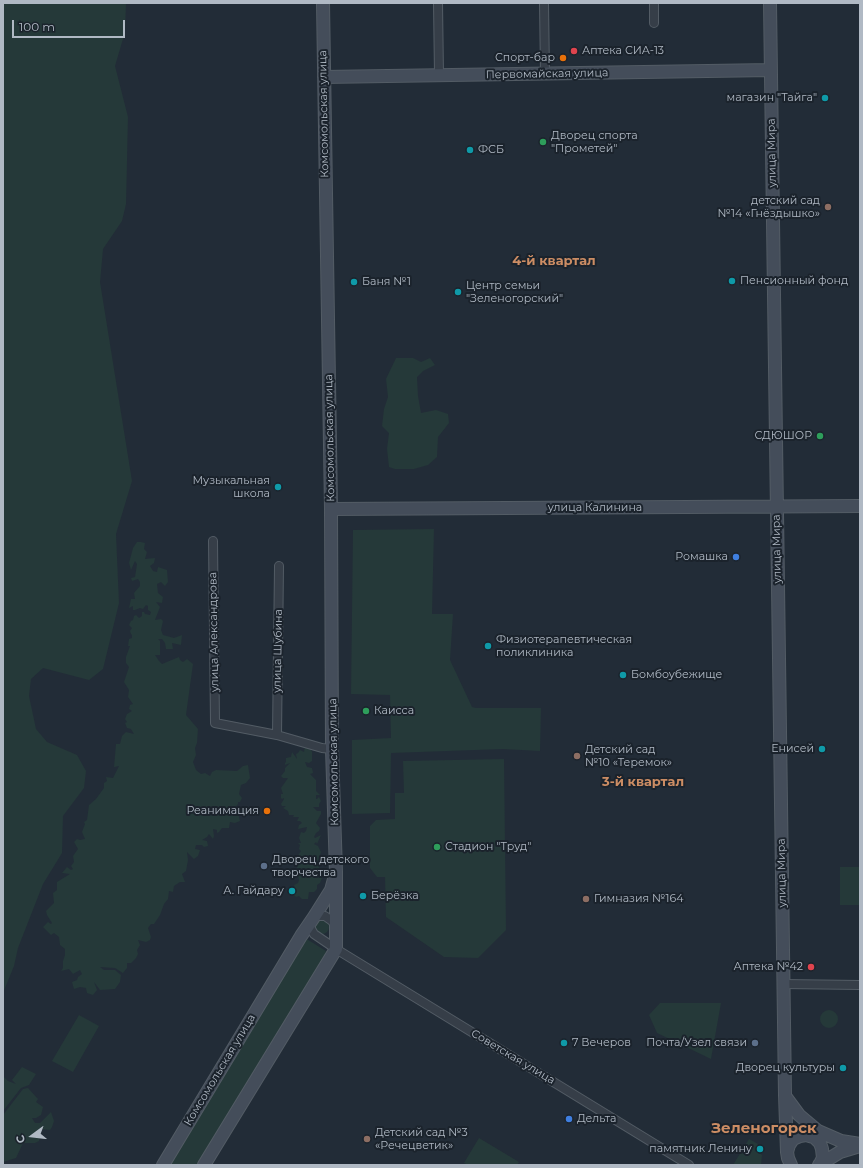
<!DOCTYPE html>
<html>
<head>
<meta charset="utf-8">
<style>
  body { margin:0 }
  #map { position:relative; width:863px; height:1168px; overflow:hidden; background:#222c37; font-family:Montserrat,sans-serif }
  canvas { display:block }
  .frame { position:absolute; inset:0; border:4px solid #b0b9c4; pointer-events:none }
  .north { position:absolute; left:12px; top:1116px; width:40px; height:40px; -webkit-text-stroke:3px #1b232c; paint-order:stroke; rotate:255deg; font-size:11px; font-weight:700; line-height:16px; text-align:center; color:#b0b9c4 }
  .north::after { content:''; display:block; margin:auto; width:14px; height:18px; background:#b0b9c4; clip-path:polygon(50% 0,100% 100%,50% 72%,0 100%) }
  .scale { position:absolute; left:12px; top:20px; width:113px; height:18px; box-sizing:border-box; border:2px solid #b0b9c4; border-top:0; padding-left:5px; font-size:12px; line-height:14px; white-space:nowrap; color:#b0b9c4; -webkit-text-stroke:3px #1b232c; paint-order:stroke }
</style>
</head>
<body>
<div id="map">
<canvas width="863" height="1168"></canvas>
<div class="frame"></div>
<div class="north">С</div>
<div class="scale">100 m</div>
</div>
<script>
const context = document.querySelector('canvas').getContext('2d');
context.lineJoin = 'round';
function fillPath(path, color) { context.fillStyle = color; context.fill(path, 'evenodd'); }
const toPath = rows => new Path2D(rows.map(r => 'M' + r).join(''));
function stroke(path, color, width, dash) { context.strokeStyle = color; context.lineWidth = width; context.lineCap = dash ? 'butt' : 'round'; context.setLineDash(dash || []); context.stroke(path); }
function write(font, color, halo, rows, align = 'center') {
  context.font = font + ' Montserrat,sans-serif'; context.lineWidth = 4; context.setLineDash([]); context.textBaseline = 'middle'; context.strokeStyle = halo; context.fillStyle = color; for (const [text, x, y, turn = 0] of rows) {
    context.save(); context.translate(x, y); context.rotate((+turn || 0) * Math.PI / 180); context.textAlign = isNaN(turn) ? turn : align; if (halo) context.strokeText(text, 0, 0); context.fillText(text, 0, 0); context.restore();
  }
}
const green = toPath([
  [3,3,126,3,125,32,115,66,128,117,126,204,122,221,103,249,100,282,132,481,116,534,119,603,103,669,89,680,43,668,31,679,29,696,36,729,47,742,77,755,86,771,84,788,63,816,62,853,43,884,18,948,14,966,3,993],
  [396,358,413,358,421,362,430,358,435,365,423,371,417,377,418,396,421,413,436,410,448,414,449,423,438,437,437,457,428,465,414,469,395,469,389,467,387,449,389,433,382,426,384,409,388,397,386,379],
  [434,529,432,614,453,614,450,660,472,707,476,708,541,708,540,751,503,749,391,753,390,813,352,814,352,740,391,738,390,695,351,694,353,530],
  [137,542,141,542,145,543,144,549,147,552,145,559,155,558,154,563,150,566,153,571,157,572,158,567,167,570,168,582,165,586,161,582,157,584,158,593,163,597,162,603,156,602,160,607,155,620,161,619,163,621,161,630,163,635,174,638,182,635,181,645,172,643,173,649,166,649,165,643,162,639,158,639,160,641,160,655,155,655,159,661,162,664,179,657,180,660,183,662,187,659,193,664,186,715,198,729,197,743,195,748,196,755,193,762,196,770,201,774,205,773,210,776,212,772,216,770,237,771,243,766,248,765,250,778,246,783,241,785,239,794,242,798,240,802,238,802,238,804,235,807,231,806,229,808,232,814,238,813,240,821,235,823,230,822,229,828,222,828,219,832,217,833,217,830,213,829,214,836,213,839,209,834,207,837,202,840,207,841,208,846,204,847,202,845,196,845,195,849,200,850,198,856,194,859,187,852,188,860,186,871,182,874,185,882,180,882,174,886,173,892,169,891,168,899,164,904,160,915,154,924,151,924,148,928,151,937,150,940,146,942,138,940,140,945,137,950,138,954,136,958,131,963,127,963,127,968,123,973,115,968,100,967,104,970,115,970,121,975,120,982,115,989,100,990,94,982,97,990,93,995,87,993,86,988,80,987,74,989,72,982,77,980,78,977,82,974,80,970,73,974,69,969,61,971,63,968,63,961,65,955,65,949,60,945,59,937,54,933,51,935,43,927,48,922,51,924,52,923,47,915,46,911,54,903,53,893,57,890,57,882,70,874,62,873,67,867,71,870,73,869,71,866,74,862,73,856,78,849,74,842,77,839,80,840,85,839,82,832,85,824,84,822,87,820,89,805,96,799,104,788,104,783,107,781,106,777,113,778,119,766,114,767,116,744,120,744,122,736,126,732,134,734,131,729,127,728,125,723,127,722,125,719,127,714,132,711,129,709,130,705,133,704,128,697,129,690,124,682,129,667,126,663,126,657,130,646,128,646,129,639,132,638,132,635,131,634,130,631,132,628,129,625,131,621,133,620,134,616,136,615,139,618,142,616,142,612,144,612,145,614,150,615,151,612,148,610,148,606,146,605,143,609,140,608,135,610,133,610,133,606,129,608,131,599,135,599,134,593,140,586,140,582,138,579,132,581,131,578,135,577,137,564,135,561,131,570,129,563,133,548],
  [305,746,310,748,312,752,312,761,309,763,305,762,307,767,312,768,313,773,310,774,316,780,316,791,320,795,316,795,316,799,317,799,319,797,321,801,319,804,319,807,313,807,317,811,321,811,321,814,316,823,320,828,319,831,316,833,314,837,315,838,321,835,317,844,316,842,314,844,318,846,321,852,317,864,320,869,320,873,317,875,317,878,320,877,322,878,320,883,317,885,317,889,314,892,309,892,308,899,302,899,299,896,296,897,294,895,296,891,294,885,298,883,299,880,298,876,300,868,297,868,296,862,298,859,297,857,301,851,299,849,300,845,298,843,301,843,299,838,301,832,304,833,306,831,307,827,298,829,299,825,302,823,300,821,297,821,299,817,293,817,294,815,289,815,288,811,283,808,286,806,282,806,281,804,284,799,284,798,282,799,281,798,281,794,283,794,281,788,288,778,283,778,281,776,285,771,285,768,290,763,285,765,285,763,286,762,286,758,291,757,292,752,297,759,296,754,298,753,300,750,304,752],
  [504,759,506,930,478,958,444,957,386,917,385,877,377,877,370,868,370,826,376,820,395,819,395,793,404,793,403,761],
  [840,867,860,867,860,905,840,905],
  '315 927a7 7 0 1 1 14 0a7 7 0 1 1-14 0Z',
  [305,938,326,951,325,955,198,1165,168,1165],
  [660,1003,721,1003,711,1059,657,1033,649,1015],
  '820 1019a9 9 0 1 1 18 0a9 9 0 1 1-18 0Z',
  [79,1015,99,1026,73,1072,52,1061],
  [22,1067,36,1074,29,1085,21,1088,3,1111,3,1076,8,1081,16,1084,12,1080],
  [28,1088,38,1099,36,1102,43,1107,41,1115,36,1118,32,1118,35,1123,40,1123,51,1112,54,1121,52,1127,50,1130,41,1129,39,1141,35,1143,23,1143,16,1158,3,1162,3,1115,23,1089],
  [479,1138,519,1162,517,1165,468,1165,464,1163],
  [749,1139,758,1144,755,1151,762,1155,761,1165,733,1165]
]);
const street = toPath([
  [438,3,439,75],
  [544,3,545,74],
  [654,3,654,23],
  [213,541,215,723,277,735,322,748,332,749],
  [277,735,279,566],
  [314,917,317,916,325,916,332,921,337,928],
  [311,922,310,927,314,934,336,949,689,1165],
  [783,984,860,985]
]);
const secondary = toPath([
  [770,3,785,1095,787,1152,788,1158,791,1165],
  [324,77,771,70],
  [331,509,860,506],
  [785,1096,799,1115,818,1131,841,1141,860,1144],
  [805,1128,820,1143,822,1149,823,1158,820,1164],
  [787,1152,789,1145,793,1139,800,1136,806,1135,813,1137],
  [163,1165,301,936,314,917,331,890,334,879],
  [204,1165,336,949,336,872,332,749,331,509,323,3],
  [819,1165,840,1152,860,1146]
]);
const markers = [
  [574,51,4,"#e0444e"],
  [563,58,4,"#e8710a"],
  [825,98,4,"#0f9aa8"],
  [543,142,4,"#2e9e5b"],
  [470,150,4,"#0f9aa8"],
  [828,207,4,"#8d6e63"],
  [732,281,4,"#0f9aa8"],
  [354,282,4,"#0f9aa8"],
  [458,292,4,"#0f9aa8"],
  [820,436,4,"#2e9e5b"],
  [278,487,4,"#0f9aa8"],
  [736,557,4,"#3f7fe0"],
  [488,646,4,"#0f9aa8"],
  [623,675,4,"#0f9aa8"],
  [366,711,4,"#2e9e5b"],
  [822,749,4,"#0f9aa8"],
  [577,756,4,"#8d6e63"],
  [267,811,4,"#e8710a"],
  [437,847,4,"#2e9e5b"],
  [264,866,4,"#5c6f8a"],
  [292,891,4,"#0f9aa8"],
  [363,896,4,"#0f9aa8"],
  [586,899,4,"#8d6e63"],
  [811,967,4,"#e0444e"],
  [564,1043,4,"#0f9aa8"],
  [755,1043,4,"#5c6f8a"],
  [843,1068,4,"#0f9aa8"],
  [569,1119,4,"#3f7fe0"],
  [367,1139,4,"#8d6e63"],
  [760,1149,4,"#0f9aa8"]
];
const poiNames = [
  ["Аптека СИА-13",582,51],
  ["Спорт-бар",555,58,"right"],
  ["магазин \"Тайга\"",817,98,"right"],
  ["Дворец спорта",551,136],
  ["\"Прометей\"",551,149],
  ["ФСБ",478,150],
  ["детский сад",820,201,"right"],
  ["№14 «Гнёздышко»",820,214,"right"],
  ["Пенсионный фонд",740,281],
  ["Баня №1",362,282],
  ["Центр семьи",466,286],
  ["\"Зеленогорский\"",466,299],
  ["СДЮШОР",812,436,"right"],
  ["Музыкальная",270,481,"right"],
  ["школа",270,494,"right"],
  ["Ромашка",728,557,"right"],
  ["Физиотерапевтическая",496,640],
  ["поликлиника",496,653],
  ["Бомбоубежище",631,675],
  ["Каисса",374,711],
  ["Енисей",814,749,"right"],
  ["Детский сад",585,750],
  ["№10 «Теремок»",585,763],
  ["Реанимация",259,811,"right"],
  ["Стадион \"Труд\"",445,847],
  ["Дворец детского",272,860],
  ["творчества",272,873],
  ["А. Гайдару",284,891,"right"],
  ["Берёзка",371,896],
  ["Гимназия №164",594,899],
  ["Аптека №42",803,967,"right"],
  ["7 Вечеров",572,1043],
  ["Почта/Узел связи",747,1043,"right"],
  ["Дворец культуры",835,1068,"right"],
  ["Дельта",577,1119],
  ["Детский сад №3",375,1133],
  ["«Речецветик»",375,1146],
  ["памятник Ленину",752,1149,"right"]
];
const streetNames = [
  ["Первомайская улица",547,74,-1],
  ["Комсомольская улица",324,114,-91],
  ["улица Мира",772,153,-91],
  ["Комсомольская улица",330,438,-91],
  ["улица Калинина",595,508],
  ["улица Мира",777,549,-91],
  ["улица Александрова",214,632,-91],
  ["улица Шубина",278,651,-89],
  ["Комсомольская улица",334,762,-91],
  ["улица Мира",782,873,-91],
  ["Советская улица",513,1057,31],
  ["Комсомольская улица",220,1070,-59]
];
const quarterNames = [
  ["4-й квартал",554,261],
  ["3-й квартал",643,782]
];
const districtNames = [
  ["Зеленогорск",764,1129]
];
fillPath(green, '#253939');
stroke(street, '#535c65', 10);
stroke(secondary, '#535c65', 14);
stroke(street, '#363e48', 8);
stroke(secondary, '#444d5a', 12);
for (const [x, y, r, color] of markers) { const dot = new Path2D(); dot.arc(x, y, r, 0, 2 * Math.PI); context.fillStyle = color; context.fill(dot); stroke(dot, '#1b232c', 1.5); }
write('11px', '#b0b9c4', '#1b232c', poiNames, 'left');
write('11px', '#b0b9c4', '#1b232c', streetNames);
write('bold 13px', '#cc8d64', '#1b232c', quarterNames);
write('bold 15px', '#cc8d64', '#1b232c', districtNames);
</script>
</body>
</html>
